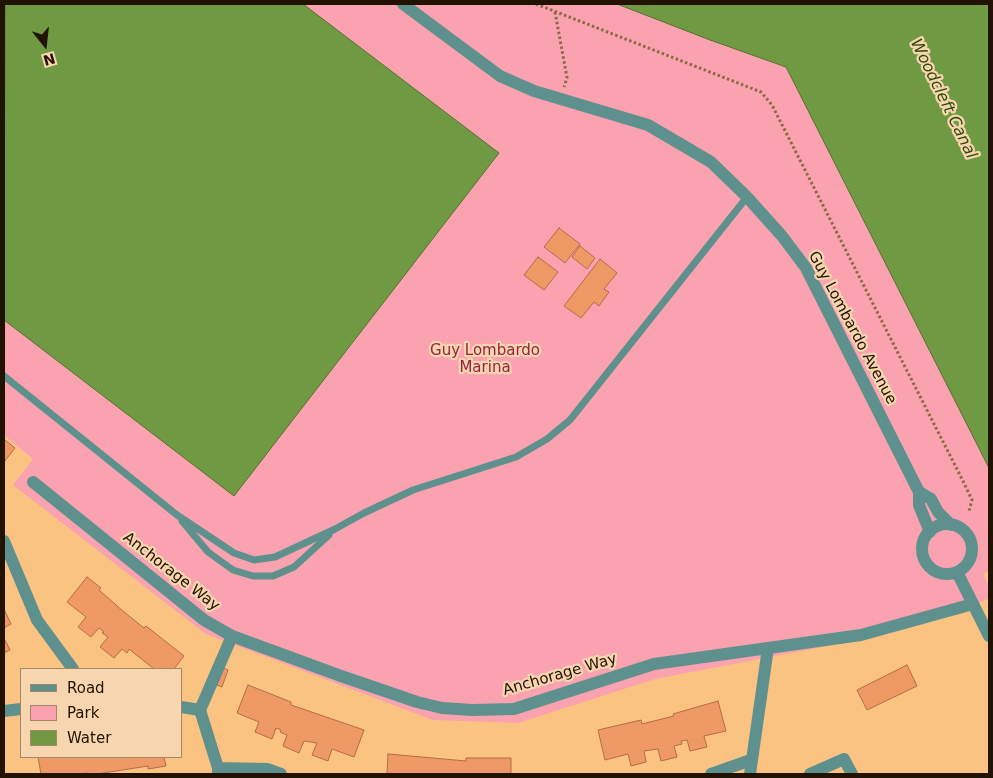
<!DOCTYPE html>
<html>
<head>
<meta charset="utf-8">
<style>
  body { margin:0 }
  #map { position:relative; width:993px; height:778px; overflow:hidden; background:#fac382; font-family:"DejaVu Sans",sans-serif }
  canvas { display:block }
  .frame { position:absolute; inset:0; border:5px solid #221201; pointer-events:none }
  .legend { position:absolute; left:20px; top:668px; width:162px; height:90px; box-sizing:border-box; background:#f7d6af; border:1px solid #a28869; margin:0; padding:6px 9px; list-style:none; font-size:15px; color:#221201 }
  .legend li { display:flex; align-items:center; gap:10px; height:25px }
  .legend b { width:25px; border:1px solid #a28869 }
  .north { position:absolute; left:20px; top:20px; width:50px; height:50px; -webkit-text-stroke:4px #f7d6af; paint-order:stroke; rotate:164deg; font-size:14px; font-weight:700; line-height:20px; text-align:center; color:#221201 }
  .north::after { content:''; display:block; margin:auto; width:18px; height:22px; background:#221201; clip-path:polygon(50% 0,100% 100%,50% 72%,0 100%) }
</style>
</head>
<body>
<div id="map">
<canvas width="993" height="778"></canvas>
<div class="frame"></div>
<ul class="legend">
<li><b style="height:6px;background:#5e918e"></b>Road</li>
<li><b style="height:14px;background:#faa2af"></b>Park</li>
<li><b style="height:14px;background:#709944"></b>Water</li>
</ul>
<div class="north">N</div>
</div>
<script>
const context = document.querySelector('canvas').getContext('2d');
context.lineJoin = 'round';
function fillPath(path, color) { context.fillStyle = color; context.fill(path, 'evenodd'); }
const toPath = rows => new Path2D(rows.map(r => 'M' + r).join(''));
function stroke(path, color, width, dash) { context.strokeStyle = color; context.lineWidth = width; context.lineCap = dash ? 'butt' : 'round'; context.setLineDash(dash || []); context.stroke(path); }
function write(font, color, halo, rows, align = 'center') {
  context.font = font + ' "DejaVu Sans",sans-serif'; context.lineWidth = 4.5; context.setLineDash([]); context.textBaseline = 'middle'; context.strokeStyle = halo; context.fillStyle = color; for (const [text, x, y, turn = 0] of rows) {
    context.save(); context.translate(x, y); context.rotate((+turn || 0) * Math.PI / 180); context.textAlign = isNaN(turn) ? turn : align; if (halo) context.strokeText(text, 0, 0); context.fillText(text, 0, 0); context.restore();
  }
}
const green = toPath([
  [4,4,686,4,804,47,989,447,989,571,983,574,989,587,989,598,966,609,864,639,655,679,518,723,433,720,206,634,13,485,33,459,4,435]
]);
const water = toPath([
  [5,4,303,4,499,153,234,496,4,320,5,4],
  [617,4,989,4,989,468,786,67,710,40,617,4]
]);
const building = toPath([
  [559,228,580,244,565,263,544,247,559,228],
  [580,246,595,258,587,269,572,257,580,246],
  [538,257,558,272,544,290,524,275,538,257],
  [600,259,617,273,604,289,609,292,599,306,594,302,581,318,564,306,600,259],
  [4,439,15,448,4,462,4,439],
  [87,577,101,588,99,590,124,612,144,628,146,626,184,656,174,669,154,669,129,649,127,653,122,649,114,658,100,647,108,637,102,633,104,632,99,628,91,637,78,627,86,617,67,602,87,577],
  [4,609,11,624,4,628,4,609],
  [4,638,10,650,4,653,4,638],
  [907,665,917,686,867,710,857,690,907,665],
  [223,668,228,670,222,687,217,685,223,668],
  [248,685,291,702,291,705,364,730,354,757,332,749,328,761,312,755,317,743,304,741,299,753,283,746,287,735,280,732,281,730,276,728,272,739,255,732,259,722,237,713,248,685],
  [718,701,726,731,704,736,707,747,690,751,687,740,681,741,682,744,674,746,677,757,661,761,658,749,644,751,646,762,631,766,628,754,605,760,598,730,641,720,642,724,674,716,673,714,718,701],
  [388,754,466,761,466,758,511,758,511,774,387,774,388,754],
  [38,757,164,757,166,766,148,769,148,766,97,774,88,774,88,773,80,774,41,774,38,757]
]);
const path = toPath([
  [536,4,761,92,772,105,962,479,972,500,969,511],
  [555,12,564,61,567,78,564,87]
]);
const service = toPath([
  [4,376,177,515,234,553,254,560,275,557,335,529,364,513,413,490,516,457,547,439,570,420,747,197],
  [182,521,208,552,233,570,253,576,273,576,294,567,329,535]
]);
const minor = toPath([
  [33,482,204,620,232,636,341,676,417,702,442,708,472,710,514,709,654,664,861,635,973,604],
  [4,541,37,620,73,669],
  [181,707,200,710],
  [4,711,21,709],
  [218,768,267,769,281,774],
  [218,774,218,768,200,710,232,636],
  [711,774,751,760],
  [750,774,768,648],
  [810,774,844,759,852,774]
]);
const tertiary = toPath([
  [403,4,500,76,534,91,648,125,711,162,747,197,782,236,806,268,919,492,919,505,930,532],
  [919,492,931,499,938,512,951,525],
  '922 549a25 25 0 1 1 50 0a25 25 0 1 1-50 0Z',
  [957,572,989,636]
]);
const streetNames = [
  ["Guy Lombardo Avenue",852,328,62],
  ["Anchorage Way",171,572,38],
  ["Anchorage Way",560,675,-16]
];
const parkNames = [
  ["Guy Lombardo",485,351],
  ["Marina",485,368]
];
const waterNames = [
  ["Woodcleft Canal",943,99,64]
];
fillPath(green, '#faa2af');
fillPath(water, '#709944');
stroke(water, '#597030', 1);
fillPath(building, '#ef9967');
stroke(building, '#b26d44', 1);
stroke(path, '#8e6a41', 3, [2.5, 2.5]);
stroke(service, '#5e918e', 7);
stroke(minor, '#5e918e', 12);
stroke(tertiary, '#5e918e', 12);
write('15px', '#221201', '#f7d6af', streetNames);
write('15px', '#972141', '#f7d6af', parkNames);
write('italic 16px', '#2e490b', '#f7d6af', waterNames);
</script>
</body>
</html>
